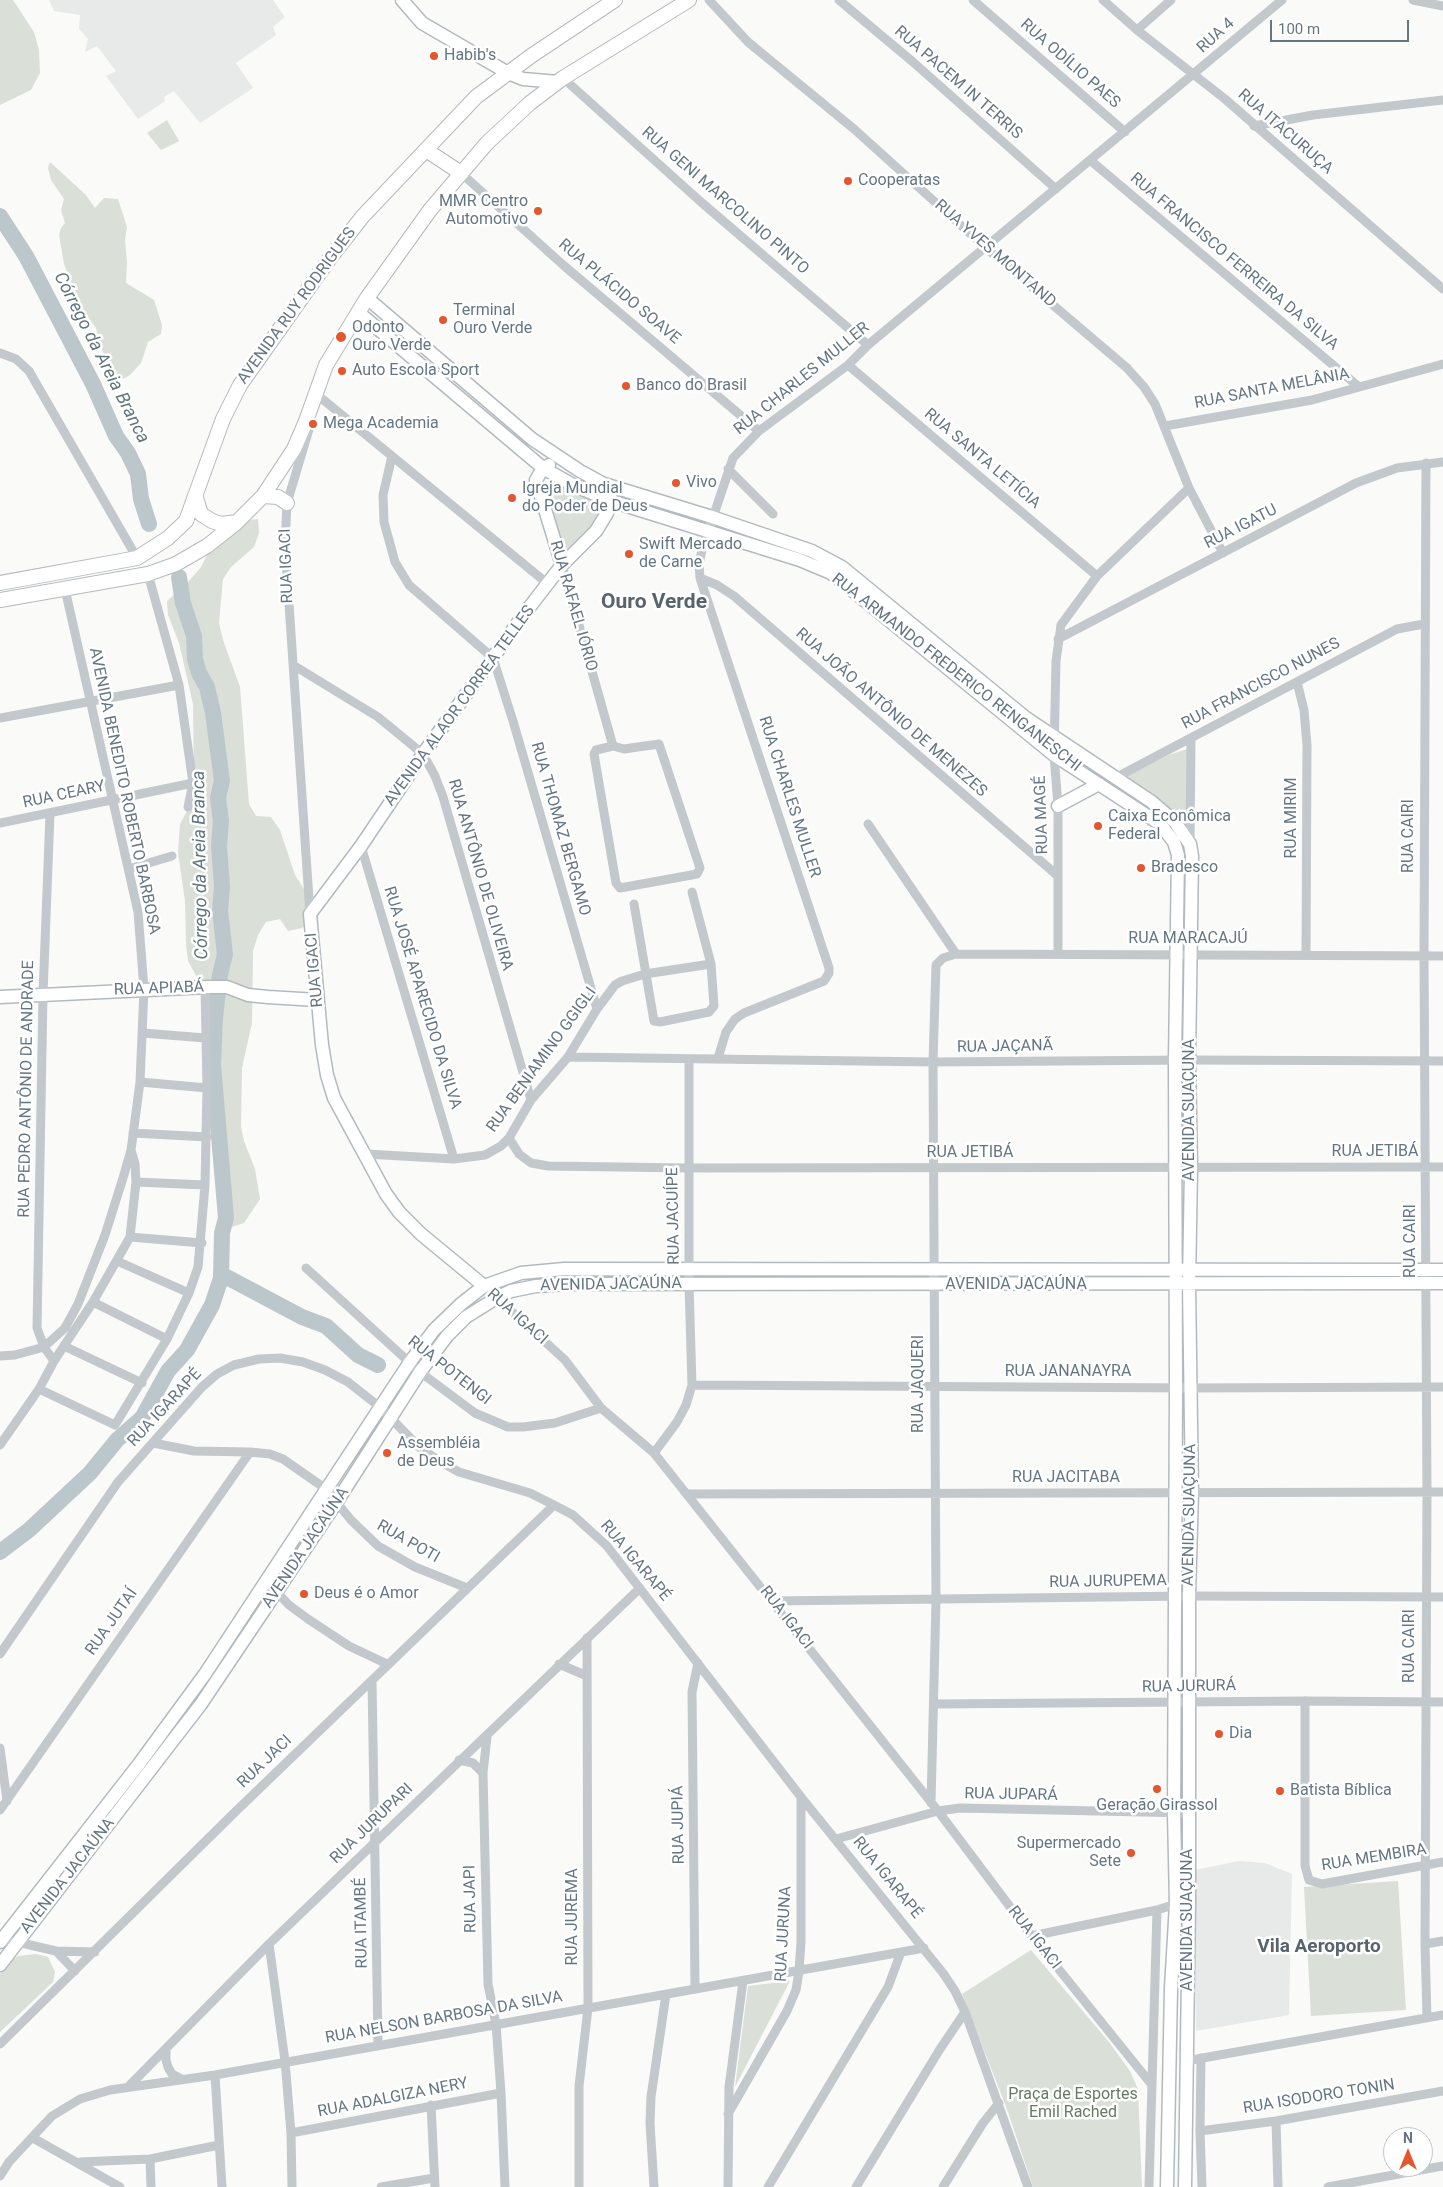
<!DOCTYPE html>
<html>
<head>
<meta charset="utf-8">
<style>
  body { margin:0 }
  #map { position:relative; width:1443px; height:2187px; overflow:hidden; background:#fafaf8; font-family:Roboto,sans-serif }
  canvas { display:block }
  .north { position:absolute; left:1383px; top:2127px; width:50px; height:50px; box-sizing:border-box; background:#fff; border:1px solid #c1c8cd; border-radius:50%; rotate:0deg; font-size:14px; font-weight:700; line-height:20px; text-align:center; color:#657683 }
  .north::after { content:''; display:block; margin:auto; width:18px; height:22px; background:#e4572e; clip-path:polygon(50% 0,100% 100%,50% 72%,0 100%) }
  .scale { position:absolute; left:1270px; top:20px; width:139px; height:22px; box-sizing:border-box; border:2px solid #657683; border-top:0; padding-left:6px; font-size:15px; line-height:18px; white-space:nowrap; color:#657683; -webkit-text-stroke:4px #fff; paint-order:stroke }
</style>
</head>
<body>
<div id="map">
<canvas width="1443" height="2187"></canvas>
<div class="north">N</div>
<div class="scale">100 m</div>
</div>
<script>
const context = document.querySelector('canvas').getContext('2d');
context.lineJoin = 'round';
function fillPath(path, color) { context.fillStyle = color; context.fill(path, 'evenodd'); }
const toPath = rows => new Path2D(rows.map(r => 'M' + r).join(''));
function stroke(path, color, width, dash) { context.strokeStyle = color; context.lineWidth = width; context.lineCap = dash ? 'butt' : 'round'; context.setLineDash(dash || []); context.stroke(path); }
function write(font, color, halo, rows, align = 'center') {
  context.font = font + ' Roboto,sans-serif'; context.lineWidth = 5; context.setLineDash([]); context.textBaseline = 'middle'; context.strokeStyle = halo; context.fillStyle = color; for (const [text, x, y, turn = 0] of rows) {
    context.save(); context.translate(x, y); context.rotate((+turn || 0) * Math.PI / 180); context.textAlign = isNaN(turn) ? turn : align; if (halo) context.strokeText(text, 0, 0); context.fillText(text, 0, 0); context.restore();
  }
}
const built = toPath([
  [49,0,273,0,285,17,273,27,276,35,236,63,253,88,200,123,174,91,164,97,165,101,138,119,106,76,116,71,97,46,85,52,88,39,79,29,80,15,54,11],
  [1239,1861,1265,1863,1292,1874,1289,2015,1196,2031,1195,1870]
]);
const green = toPath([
  [0,0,13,0,34,32,39,50,40,73,31,90,0,105],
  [167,120,179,141,161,150,147,133],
  [50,162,86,195,95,208,104,198,118,199,127,227,125,240,127,262,126,283,154,300,162,325,161,334,148,342,141,363,130,375,123,379,117,376,111,370,100,345,96,328,80,307,64,264,59,235,61,228,65,223,61,210,64,199,51,180,48,168],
  [550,480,605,503,592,529,562,555,544,486],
  [258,519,259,533,254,547,231,567,223,579,219,623,223,640,240,687,249,804,256,816,271,817,280,830,295,875,305,891,314,919,302,928,288,931,280,919,266,922,258,935,253,951,252,1023,242,1068,241,1127,244,1141,255,1169,260,1199,244,1223,229,1228,226,1227,222,1204,214,1126,211,1077,211,1003,188,961,186,945,185,901,178,853,180,824,187,811,194,781,193,704,179,643,168,615,167,601,189,581,201,567,209,551,244,521],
  [1187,749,1189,828,1179,818,1123,778,1169,755],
  [1398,1881,1406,2010,1311,2016,1304,1887],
  [1031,1950,1109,2042,1130,2071,1138,2089,1142,2187,1033,2187,1007,2109,962,1994],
  [36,1954,48,1957,55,1972,53,1982,0,2032,0,1974,7,1963,18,1956],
  [790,1981,735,2087,748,1986]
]);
const river = toPath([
  [0,216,26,256,93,384,116,436,128,453,138,474,141,499,149,524],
  [221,1274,302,1317,326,1326,358,1355,378,1365],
  [0,1552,29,1530,90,1473,117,1440,142,1418,168,1371,187,1350,212,1305,221,1278,222,1233,226,1218,213,1065,215,1017,220,975,225,954,220,911,222,886,219,846,221,821,218,798,222,781,213,713,207,687,199,673,195,659,194,636,183,603,179,577]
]);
const street = toPath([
  [709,0,748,42,854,129,986,248,1127,368,1144,387,1155,404,1189,488,1223,553],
  [839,0,913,62,1056,189],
  [973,0,1125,132],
  [1103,0,1137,30,1225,99,1443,289],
  [1413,0,1443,6],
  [1137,30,1171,0],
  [563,78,701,202,868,345],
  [1254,126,1313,115,1443,100],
  [1090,160,1359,387],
  [461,173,562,264,759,431],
  [0,353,16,359,29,371,137,558],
  [848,365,1097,576],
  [315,393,548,584],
  [310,426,287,503,285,545,310,914],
  [1165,426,1312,400,1443,364],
  [392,456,383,495,384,522,395,562,409,585,493,658,513,721,597,1009],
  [1426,463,1424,956,1427,1492,1425,1944,1427,2018],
  [728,469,773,514],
  [562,565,613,746],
  [148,574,179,685,193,783,188,807],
  [700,578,717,585,734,596,1058,876],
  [1058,639,1356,483,1397,468,1443,462],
  [293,665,378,717,423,754,435,776,443,797,531,1100],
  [1297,682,1304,710,1307,745,1306,955],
  [0,718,179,685],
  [659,744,700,868,697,874,620,888,616,883,594,754,596,750,613,746,624,749,659,744],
  [1115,778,1397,629,1424,624],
  [50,814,43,994,37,1328,44,1347,54,1361],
  [0,823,193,783],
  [868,824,956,954],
  [1190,844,1191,738],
  [361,846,454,1159],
  [129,869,172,856],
  [634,904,654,1021,660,1022,709,1012,714,1006,711,964,692,892],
  [1058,953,1058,806,1054,755,1056,661,1061,625,1097,576,1189,488],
  [143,1033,205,1038],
  [568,1057,933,1062,1189,1060,1443,1061],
  [718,1058,726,1032,735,1019,744,1013,824,981,829,973,829,968,700,578,699,564,702,550,733,458,759,431,848,365,868,345,1282,0],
  [140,1082,207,1088],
  [133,1133,207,1137],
  [509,1138,519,1154,531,1163,548,1166,688,1168,1443,1167],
  [366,1154,454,1159,485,1155,501,1146,509,1138,531,1100,568,1057,597,1009,615,985,622,981,645,974,711,964],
  [136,1182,205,1185],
  [130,1237,202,1243],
  [117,1261,189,1293],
  [306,1268,420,1372,475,1413,508,1427,523,1427,555,1423,601,1408],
  [484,1286,565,1360,601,1408,654,1453,938,1811,1032,1936,1152,2085],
  [93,1302,167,1339],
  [64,1346,142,1383],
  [0,1356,15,1355,44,1347,65,1328,78,1304,105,1235,123,1178,131,1150,140,1082,144,989,138,912,65,589],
  [692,1385,1190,1388,1443,1387],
  [39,1389,115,1425,167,1339,189,1293,198,1267,205,1185,207,1088,205,987],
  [153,1443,194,1451,250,1452,270,1454,283,1459,326,1489,351,1520,378,1546,415,1567,467,1588],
  [0,1445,39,1389,54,1361,93,1302,130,1237,136,1182,135,1164,131,1150],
  [654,1453,677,1422,686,1405,692,1385,689,1284,689,1059],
  [688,1494,1443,1492],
  [266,1581,289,1605,308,1619,349,1646,387,1664],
  [773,1601,1189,1596,1443,1597],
  [0,1654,118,1482,202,1387,217,1374,234,1365,259,1359,280,1358,303,1362,325,1370,348,1382,381,1408,419,1447,439,1461,459,1472,530,1493,554,1505,573,1515,607,1546,801,1797,943,1973,955,1991,965,2012,1028,2187],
  [559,1664,587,1676],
  [372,1681,378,2044],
  [1305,1701,1305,1866,1309,1880,1322,1884,1443,1862],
  [935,1704,1305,1701,1443,1702],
  [487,1737,483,1773,488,1984,496,2024,501,2093,505,2187],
  [0,1748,7,1801],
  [459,1760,473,1763,483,1773],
  [931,1803,936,1600,933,1062,936,965,943,958,956,954,1443,956],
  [0,1810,250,1452],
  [836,1839,938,1811,960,1808,1189,1813],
  [1032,1936,1157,1910,1176,1904],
  [0,1942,17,1942,56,1951,95,1952],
  [269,1944,285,2061,291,2133,292,2187],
  [1425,1944,1443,1941],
  [56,1951,75,1971],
  [695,1988,692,1692,698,1663],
  [0,2044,233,1814,554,1505],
  [166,2049,166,2060,168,2067,172,2074,181,2079],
  [1201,2058,1200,2131,1202,2187],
  [1186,2061,1443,2015],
  [215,2075,222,2187],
  [129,2086,269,1944,640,1588],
  [431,2105,435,2187],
  [728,2114,787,2011,796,1990,799,1971,801,1942,801,1797],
  [1276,2121,1278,2187],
  [1200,2131,1276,2121,1443,2091],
  [291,2133,501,2093],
  [33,2138,120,2187],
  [150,2159,151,2187],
  [80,2162,150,2159,219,2145],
  [0,2176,9,2162,52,2116,80,2099,110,2090,215,2075,924,1948],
  [381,2187,434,2178],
  [579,2187,579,2086,588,2008,587,1638],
  [654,2187,650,2123,651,2097,666,1994],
  [728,2187,729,2087,743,1981],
  [768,2187,888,1987,901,1952],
  [856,2187,940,2049,965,2012],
  [943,2187,983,2123,999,2103],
  [1149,2187,1157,1910],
  [1328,2187,1443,2166]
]);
const secondary = toPath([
  [402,0,422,23,508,73,523,79,558,82],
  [367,298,532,439,580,471,604,484,712,517,812,551,842,567,1026,718,1152,802,1175,822,1190,844,1192,856,1189,1060,1191,1168,1189,1285,1192,1492,1189,1596,1189,1904,1185,2187],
  [358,312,543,468,573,485,611,501,800,560,831,573,1054,755,1160,824,1174,842,1178,855,1175,1060,1176,1388,1174,1813,1176,1904,1171,1988,1167,2187],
  [549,465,543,468,536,480,562,565],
  [1058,806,1099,784],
  [0,997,208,987,227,987,248,995,268,997,317,1000],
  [484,1286,421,1234,399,1212,386,1194,334,1098,327,1075,322,1045,310,914,361,846,423,754,525,613,562,565,596,531,607,513,611,501,609,493],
  [0,1942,139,1764,205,1674,410,1362,434,1330,461,1304,484,1286,521,1273,564,1269,1443,1270],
  [0,1965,201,1704,336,1503,420,1372,447,1336,466,1317,498,1297,511,1291,536,1286,568,1284,1443,1283]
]);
const primary = toPath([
  [426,150,461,173],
  [263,496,278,497,287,503],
  [196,498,201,514,212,521,221,524,237,522],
  [0,583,137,558,168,538,186,521,223,419,240,385,330,258,363,216,476,97,531,56,615,0],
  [0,600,148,574,176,564,207,546,235,524,263,496,294,449,306,421,326,365,367,298,430,210,487,143,530,103,563,78,689,0]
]);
const markers = [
  [434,56,5,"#e4572e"],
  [848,181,5,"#e4572e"],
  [538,211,5,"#e4572e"],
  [443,320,5,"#e4572e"],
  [341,337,6,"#e4572e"],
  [342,371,5,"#e4572e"],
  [626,386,5,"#e4572e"],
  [313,424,5,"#e4572e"],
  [676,483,5,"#e4572e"],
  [512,498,5,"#e4572e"],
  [629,554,5,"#e4572e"],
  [1098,826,5,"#e4572e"],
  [1141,868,5,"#e4572e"],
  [387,1453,5,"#e4572e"],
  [304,1594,5,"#e4572e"],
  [1219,1734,5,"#e4572e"],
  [1157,1789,5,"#e4572e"],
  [1280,1791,5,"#e4572e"],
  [1131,1853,5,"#e4572e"]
];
const streetNames = [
  ["RUA 4",1216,36,-42],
  ["RUA ODÍLIO PAES",1070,64,41],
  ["RUA PACEM IN TERRIS",958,83,41],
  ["RUA ITACURUÇA",1285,132,41],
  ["RUA GENI MARCOLINO PINTO",725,201,41],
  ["RUA YVES MONTAND",995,254,41],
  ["RUA FRANCISCO FERREIRA DA SILVA",1234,262,40],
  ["RUA PLÁCIDO SOAVE",619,292,40],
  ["AVENIDA RUY RODRIGUES",297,306,-54],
  ["RUA CHARLES MULLER",802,379,-39],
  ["RUA SANTA MELÂNIA",1272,389,-11],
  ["RUA SANTA LETÍCIA",982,459,40],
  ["RUA IGATU",1241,527,-27],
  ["RUA IGACI",287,566,-92],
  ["RUA RAFAEL IÓRIO",573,606,74],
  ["RUA ARMANDO FREDERICO RENGANESCHI",956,673,38],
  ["RUA FRANCISCO NUNES",1261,684,-28],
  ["AVENIDA ALAOR CORREA TELLES",460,706,-54],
  ["RUA JOÃO ANTÔNIO DE MENEZES",891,713,41],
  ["AVENIDA BENEDITO ROBERTO BARBOSA",124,791,78],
  ["RUA CEARY",64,795,-12],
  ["RUA CHARLES MULLER",789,797,72],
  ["RUA MAGÉ",1042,815,-92],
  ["RUA MIRIM",1292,818,-90],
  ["RUA THOMAZ BERGAMO",560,829,74],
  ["RUA CAIRI",1409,836,-90],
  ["RUA ANTÔNIO DE OLIVEIRA",480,875,74],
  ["RUA MARACAJÚ",1188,939],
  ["RUA IGACI",315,970,-95],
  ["RUA APIABÁ",159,989,-2],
  ["RUA JOSÉ APARECIDO DA SILVA",422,998,73],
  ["RUA JAÇANÃ",1005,1047,-1],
  ["RUA BENIAMINO GGIGLI",542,1060,-54],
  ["RUA PEDRO ANTÔNIO DE ANDRADE",27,1089,-89],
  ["AVENIDA SUAÇUNA",1190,1110,-90],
  ["RUA JETIBÁ",1375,1152],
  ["RUA JETIBÁ",970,1153],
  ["RUA JACUÍPE",674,1216,-91],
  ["RUA CAIRI",1411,1241,-90],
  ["AVENIDA JACAÚNA",611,1285,-1],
  ["AVENIDA JACAÚNA",1016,1285],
  ["RUA IGACI",517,1317,42],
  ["RUA POTENGI",449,1371,38],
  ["RUA JANANAYRA",1068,1372],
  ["RUA JAQUERI",919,1384,-90],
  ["RUA IGARAPÉ",165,1408,-47],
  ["RUA JACITABA",1066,1478],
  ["AVENIDA SUAÇUNA",1190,1515,-89],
  ["RUA POTI",408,1542,30],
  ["AVENIDA JACAÚNA",306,1548,-56],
  ["RUA IGARAPÉ",635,1561,50],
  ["RUA JURUPEMA",1108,1582,-1],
  ["RUA IGACI",786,1618,52],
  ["RUA JUTAÍ",112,1622,-55],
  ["RUA CAIRI",1410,1646,-90],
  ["RUA JURURÁ",1189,1687,-1],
  ["RUA JACI",265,1762,-44],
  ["RUA JUPARÁ",1011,1795,1],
  ["RUA JURUPARI",372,1824,-44],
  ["RUA JUPIÁ",679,1825,-91],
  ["RUA MEMBIRA",1374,1858,-9],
  ["AVENIDA JACAÚNA",68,1876,-52],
  ["RUA IGARAPÉ",887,1878,51],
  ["RUA JAPI",471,1899,-91],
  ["RUA JUREMA",573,1917,-90],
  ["AVENIDA SUAÇUNA",1188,1920,-90],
  ["RUA ITAMBÉ",362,1923,-91],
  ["RUA JURUNA",784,1934,-87],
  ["RUA IGACI",1034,1938,52],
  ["RUA NELSON BARBOSA DA SILVA",444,2018,-10],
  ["RUA ISODORO TONIN",1319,2097,-9],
  ["RUA ADALGIZA NERY",393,2098,-11]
];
const poiNames = [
  ["Habib's",444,56],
  ["Cooperatas",858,181],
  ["MMR Centro",528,202,"right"],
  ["Automotivo",528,220,"right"],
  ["Terminal",453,311],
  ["Ouro Verde",453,329],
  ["Odonto",352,328],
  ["Ouro Verde",352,346],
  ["Auto Escola Sport",352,371],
  ["Banco do Brasil",636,386],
  ["Mega Academia",323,424],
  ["Vivo",686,483],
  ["Igreja Mundial",522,489],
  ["do Poder de Deus",522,507],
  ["Swift Mercado",639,545],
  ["de Carne",639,563],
  ["Caixa Econômica",1108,817],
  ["Federal",1108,835],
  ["Bradesco",1151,868],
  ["Assembléia",397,1444],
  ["de Deus",397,1462],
  ["Deus é o Amor",314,1594],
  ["Dia",1229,1734],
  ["Batista Bíblica",1290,1791],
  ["Geração Girassol",1157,1806,"center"],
  ["Supermercado",1121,1844,"right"],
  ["Sete",1121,1862,"right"]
];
const parkNames = [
  ["Praça de Esportes",1073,2095],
  ["Emil Rached",1073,2113]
];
const waterNames = [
  ["Córrego da Areia Branca",101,358,63],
  ["Córrego da Areia Branca",201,865,-91]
];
const quarterNames = [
  ["Vila Aeroporto",1319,1947]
];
const districtNames = [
  ["Ouro Verde",654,603]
];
fillPath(built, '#e8e9e9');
fillPath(green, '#dadfd7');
stroke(river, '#bbc7cb', 16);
stroke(secondary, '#b3babf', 15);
stroke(primary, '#b5babe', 16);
stroke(street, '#c3c8cc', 9);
stroke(secondary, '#fff', 12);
stroke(primary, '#fff', 14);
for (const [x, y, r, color] of markers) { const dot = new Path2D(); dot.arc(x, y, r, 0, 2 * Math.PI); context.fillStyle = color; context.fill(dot); stroke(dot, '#fff', 2); }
write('16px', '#657683', '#fff', streetNames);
write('16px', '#657683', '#fff', poiNames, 'left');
write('16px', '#687a64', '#fff', parkNames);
write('italic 18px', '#60757c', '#fff', waterNames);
write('bold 19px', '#57646e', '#fff', quarterNames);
write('bold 21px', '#57646e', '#fff', districtNames);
</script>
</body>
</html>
